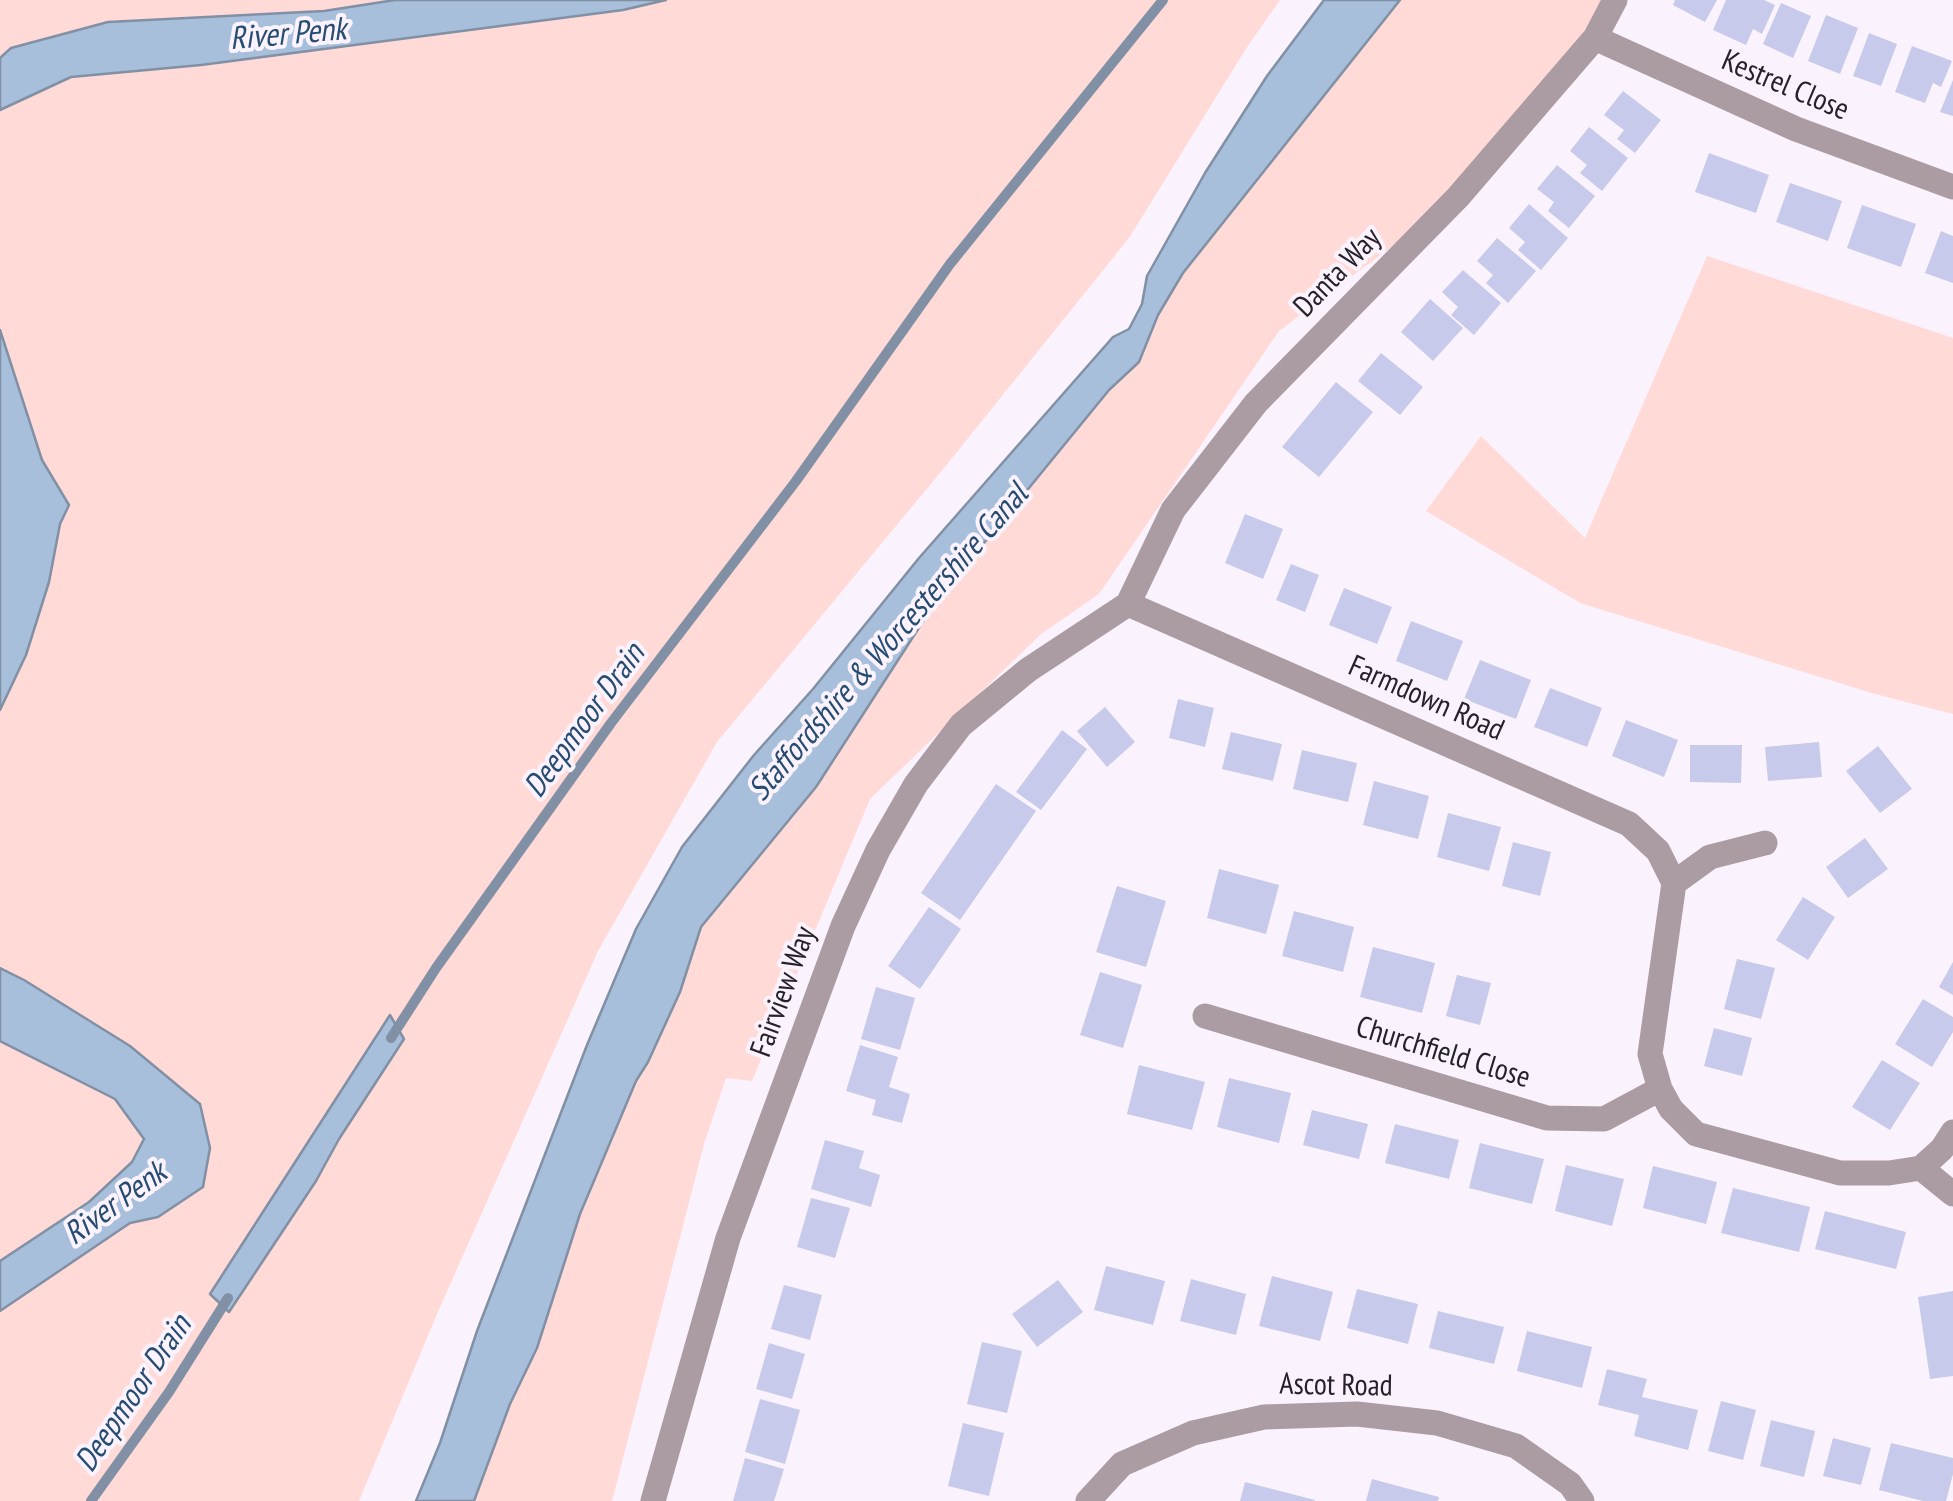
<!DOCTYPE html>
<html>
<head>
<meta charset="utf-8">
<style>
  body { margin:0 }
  canvas { display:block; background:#faf2fd }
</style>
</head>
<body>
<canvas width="1953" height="1501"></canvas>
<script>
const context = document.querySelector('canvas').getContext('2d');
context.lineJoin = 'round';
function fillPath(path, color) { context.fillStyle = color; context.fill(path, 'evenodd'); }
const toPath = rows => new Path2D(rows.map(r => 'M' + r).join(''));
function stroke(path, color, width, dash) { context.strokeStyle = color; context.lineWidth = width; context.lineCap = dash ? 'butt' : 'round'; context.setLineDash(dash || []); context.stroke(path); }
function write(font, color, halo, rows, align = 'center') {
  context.font = font + ' "PT Sans Narrow",sans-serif'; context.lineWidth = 8; context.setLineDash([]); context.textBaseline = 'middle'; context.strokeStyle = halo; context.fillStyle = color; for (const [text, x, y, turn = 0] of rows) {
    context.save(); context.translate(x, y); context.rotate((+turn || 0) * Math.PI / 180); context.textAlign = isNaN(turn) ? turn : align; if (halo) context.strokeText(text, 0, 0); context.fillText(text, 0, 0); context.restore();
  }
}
const green = toPath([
  [0,0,395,0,324,11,11,48,0,58],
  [666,0,1280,0,1247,47,1129,238,944,468,717,742,598,951,437,1314,359,1501,0,1501,0,1311,130,1222,159,1217,210,1148,200,1103,130,1046,24,980,0,968,0,710,26,655,49,582,60,524,69,505,42,460,0,330,0,110,71,77,201,65,623,10],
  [1400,0,1612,0,1458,197,1279,331,1099,594,1041,634,870,799,752,1081,726,1078,704,1144,612,1501,474,1501,510,1404,537,1348,580,1214,636,1081,648,1062,680,992,701,927,816,787,935,603,1109,390,1139,362,1158,315,1183,273],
  [1707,256,1953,338,1953,714,1875,694,1580,603,1426,511,1481,436,1585,538],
  [0,1041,115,1099,144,1139,132,1162,89,1202,0,1261]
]);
const water = toPath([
  [395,0,666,0,623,10,201,65,71,77,0,110,0,58,11,48,108,22,324,11,395,0],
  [1324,0,1400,0,1183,273,1158,315,1139,362,1109,390,935,603,816,787,701,927,680,992,648,1062,636,1081,580,1214,537,1348,510,1404,474,1501,416,1501,440,1443,477,1331,587,1045,636,929,682,847,754,755,813,689,919,558,1113,337,1129,329,1142,304,1147,276,1205,173,1267,76,1324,0],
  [0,330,42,460,69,505,60,524,49,582,26,655,0,710,0,330],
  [0,968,24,980,130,1046,200,1104,210,1148,203,1187,158,1217,130,1223,0,1311,0,1261,89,1202,132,1162,144,1139,115,1099,0,1041,0,968],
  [390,1015,404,1039,339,1139,316,1181,229,1312,210,1294,390,1015]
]);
const stream = toPath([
  [391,1038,436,968,611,723,796,481,950,264,1163,0],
  [91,1501,169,1392,228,1298]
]);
const building = toPath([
  [1675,0,1717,0,1705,22,1673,5],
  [1726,0,1764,0,1775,5,1762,34,1753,29,1746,45,1713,30],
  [1781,3,1811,16,1793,58,1763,44],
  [1826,15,1858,28,1840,74,1808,61],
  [1869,33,1897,44,1881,86,1853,76],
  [1912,46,1952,61,1941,87,1933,83,1925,103,1895,92],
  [1953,80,1953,116,1940,112],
  [1623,91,1661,120,1635,153,1617,139,1624,130,1604,115],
  [1589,127,1628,158,1602,191,1580,173,1587,165,1570,151],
  [1709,153,1769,175,1756,213,1695,192],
  [1557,165,1595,196,1569,228,1548,211,1554,202,1537,189],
  [1790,183,1842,201,1828,241,1776,222],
  [1529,204,1568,238,1541,270,1518,250,1525,242,1509,228],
  [1862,205,1916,224,1901,267,1847,248],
  [1941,231,1953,236,1953,283,1925,273],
  [1497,238,1536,271,1508,303,1486,283,1493,275,1477,261],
  [1463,270,1501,303,1474,335,1451,315,1458,307,1442,292],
  [1430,299,1463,328,1433,361,1401,332],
  [1381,353,1423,387,1400,415,1358,381],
  [1336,382,1373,412,1319,477,1282,447],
  [1245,514,1283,529,1263,579,1225,563],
  [1291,564,1319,575,1305,612,1276,600],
  [1344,588,1392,607,1377,644,1329,625],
  [1411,621,1463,641,1447,681,1396,661],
  [1480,660,1531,680,1516,719,1464,699],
  [1550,688,1602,708,1587,747,1534,727],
  [1178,699,1214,708,1205,747,1169,738],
  [1105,707,1135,742,1107,767,1077,731],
  [1626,720,1678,740,1664,777,1612,756],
  [1062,730,1087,749,1041,810,1016,792],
  [1231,732,1282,744,1273,781,1222,769],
  [1819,742,1822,777,1768,781,1765,747],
  [1690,745,1742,745,1741,783,1690,782],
  [1878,746,1912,789,1880,813,1846,771],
  [1302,750,1357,763,1348,802,1293,789],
  [1374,781,1429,796,1418,839,1363,825],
  [996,784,1036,811,960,920,921,893],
  [1448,813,1501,827,1489,871,1437,857],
  [1865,838,1888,869,1848,898,1826,867],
  [1513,842,1551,852,1540,896,1502,886],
  [1219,869,1279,885,1266,934,1207,918],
  [1117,886,1166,901,1146,967,1096,952],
  [1803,897,1835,917,1808,960,1776,940],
  [929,907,961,929,920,989,888,966],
  [1294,911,1354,927,1343,972,1282,956],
  [1373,947,1435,963,1422,1013,1360,997],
  [1737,959,1775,968,1761,1019,1724,1009],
  [1953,962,1953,995,1939,987],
  [1100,972,1142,985,1123,1048,1080,1035],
  [1457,975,1491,983,1480,1025,1446,1016],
  [876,987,915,998,900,1050,861,1039],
  [1923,999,1953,1017,1953,1032,1932,1067,1895,1044],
  [1714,1028,1752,1038,1742,1076,1704,1066],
  [860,1045,898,1057,889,1087,910,1094,902,1123,872,1115,876,1100,846,1091],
  [1882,1060,1920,1083,1890,1130,1852,1107],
  [1139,1065,1205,1082,1192,1130,1127,1114],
  [1229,1078,1291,1093,1279,1143,1217,1127],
  [1312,1110,1368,1124,1359,1159,1303,1145],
  [1395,1124,1459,1140,1449,1179,1385,1163],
  [825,1140,864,1151,859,1168,880,1175,871,1207,811,1189],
  [1480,1143,1544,1159,1532,1204,1469,1188],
  [1566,1165,1624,1179,1612,1226,1555,1211],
  [1653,1166,1717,1182,1706,1224,1643,1208],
  [1733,1188,1810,1207,1799,1252,1721,1233],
  [811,1198,850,1208,835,1258,797,1247],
  [1825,1211,1906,1232,1896,1269,1815,1249],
  [1106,1266,1165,1281,1153,1325,1094,1310],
  [1272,1276,1333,1292,1320,1341,1259,1326],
  [1191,1279,1246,1294,1236,1335,1180,1321],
  [1058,1280,1083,1312,1037,1347,1012,1314],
  [784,1285,822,1295,810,1340,771,1329],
  [1357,1289,1418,1304,1408,1344,1347,1328],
  [1953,1291,1953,1376,1930,1379,1918,1297],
  [1438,1311,1504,1327,1494,1364,1429,1348],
  [1527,1331,1592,1347,1582,1388,1517,1371],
  [982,1342,1022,1351,1007,1413,967,1404],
  [769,1343,805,1354,792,1399,756,1389],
  [1607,1369,1647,1379,1642,1397,1698,1410,1688,1450,1634,1436,1639,1415,1598,1405],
  [760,1399,800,1410,785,1464,745,1452],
  [1721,1401,1756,1410,1743,1460,1708,1451],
  [1771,1420,1815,1431,1804,1477,1760,1466],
  [963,1423,1004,1433,989,1496,948,1486],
  [1833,1438,1871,1448,1861,1485,1823,1476],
  [1891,1443,1953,1458,1953,1474,1946,1501,1923,1501,1879,1490],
  [745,1458,784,1469,774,1501,733,1501],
  [1372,1479,1439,1497,1438,1501,1366,1501],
  [1245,1482,1315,1500,1315,1501,1240,1501]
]);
const street = toPath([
  [1595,38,1796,129,1953,187],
  [1128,604,1629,824,1658,851,1674,883,1650,1054,1660,1089,1671,1109,1696,1134,1840,1173,1889,1173,1921,1168,1942,1149,1953,1132],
  [1128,604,1173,510,1256,403,1458,197,1595,38,1615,0],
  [1674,883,1710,857,1765,843],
  [1205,1016,1547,1118,1604,1119,1660,1089],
  [1921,1168,1953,1194],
  [653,1501,728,1238,843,926,878,850,916,784,961,725,1028,670,1128,604],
  [1088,1501,1122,1464,1193,1433,1264,1417,1357,1414,1437,1423,1516,1446,1570,1484,1582,1501]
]);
const streetNames = [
  ["Kestrel Close",1785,86,23],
  ["Danta Way",1338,273,-46],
  ["Farmdown Road",1426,699,24],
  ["Fairview Way",784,992,-70],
  ["Churchfield Close",1443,1053,17],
  ["Ascot Road",1336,1386,1]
];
const waterNames = [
  ["River Penk",288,35,-5],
  ["Staffordshire & Worcestershire Canal",889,643,-49],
  ["Deepmoor Drain",585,721,-54],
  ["River Penk",116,1204,-36],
  ["Deepmoor Drain",134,1394,-56]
];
fillPath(green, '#ffdad7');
fillPath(water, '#a7bfda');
stroke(water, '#8190a5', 2.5);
stroke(stream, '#8190a5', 10);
fillPath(building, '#c8caeb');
stroke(street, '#ab9ba2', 25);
write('30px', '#272229', '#faf2fd', streetNames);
write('italic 32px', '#274c71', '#faf2fd', waterNames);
</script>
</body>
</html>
